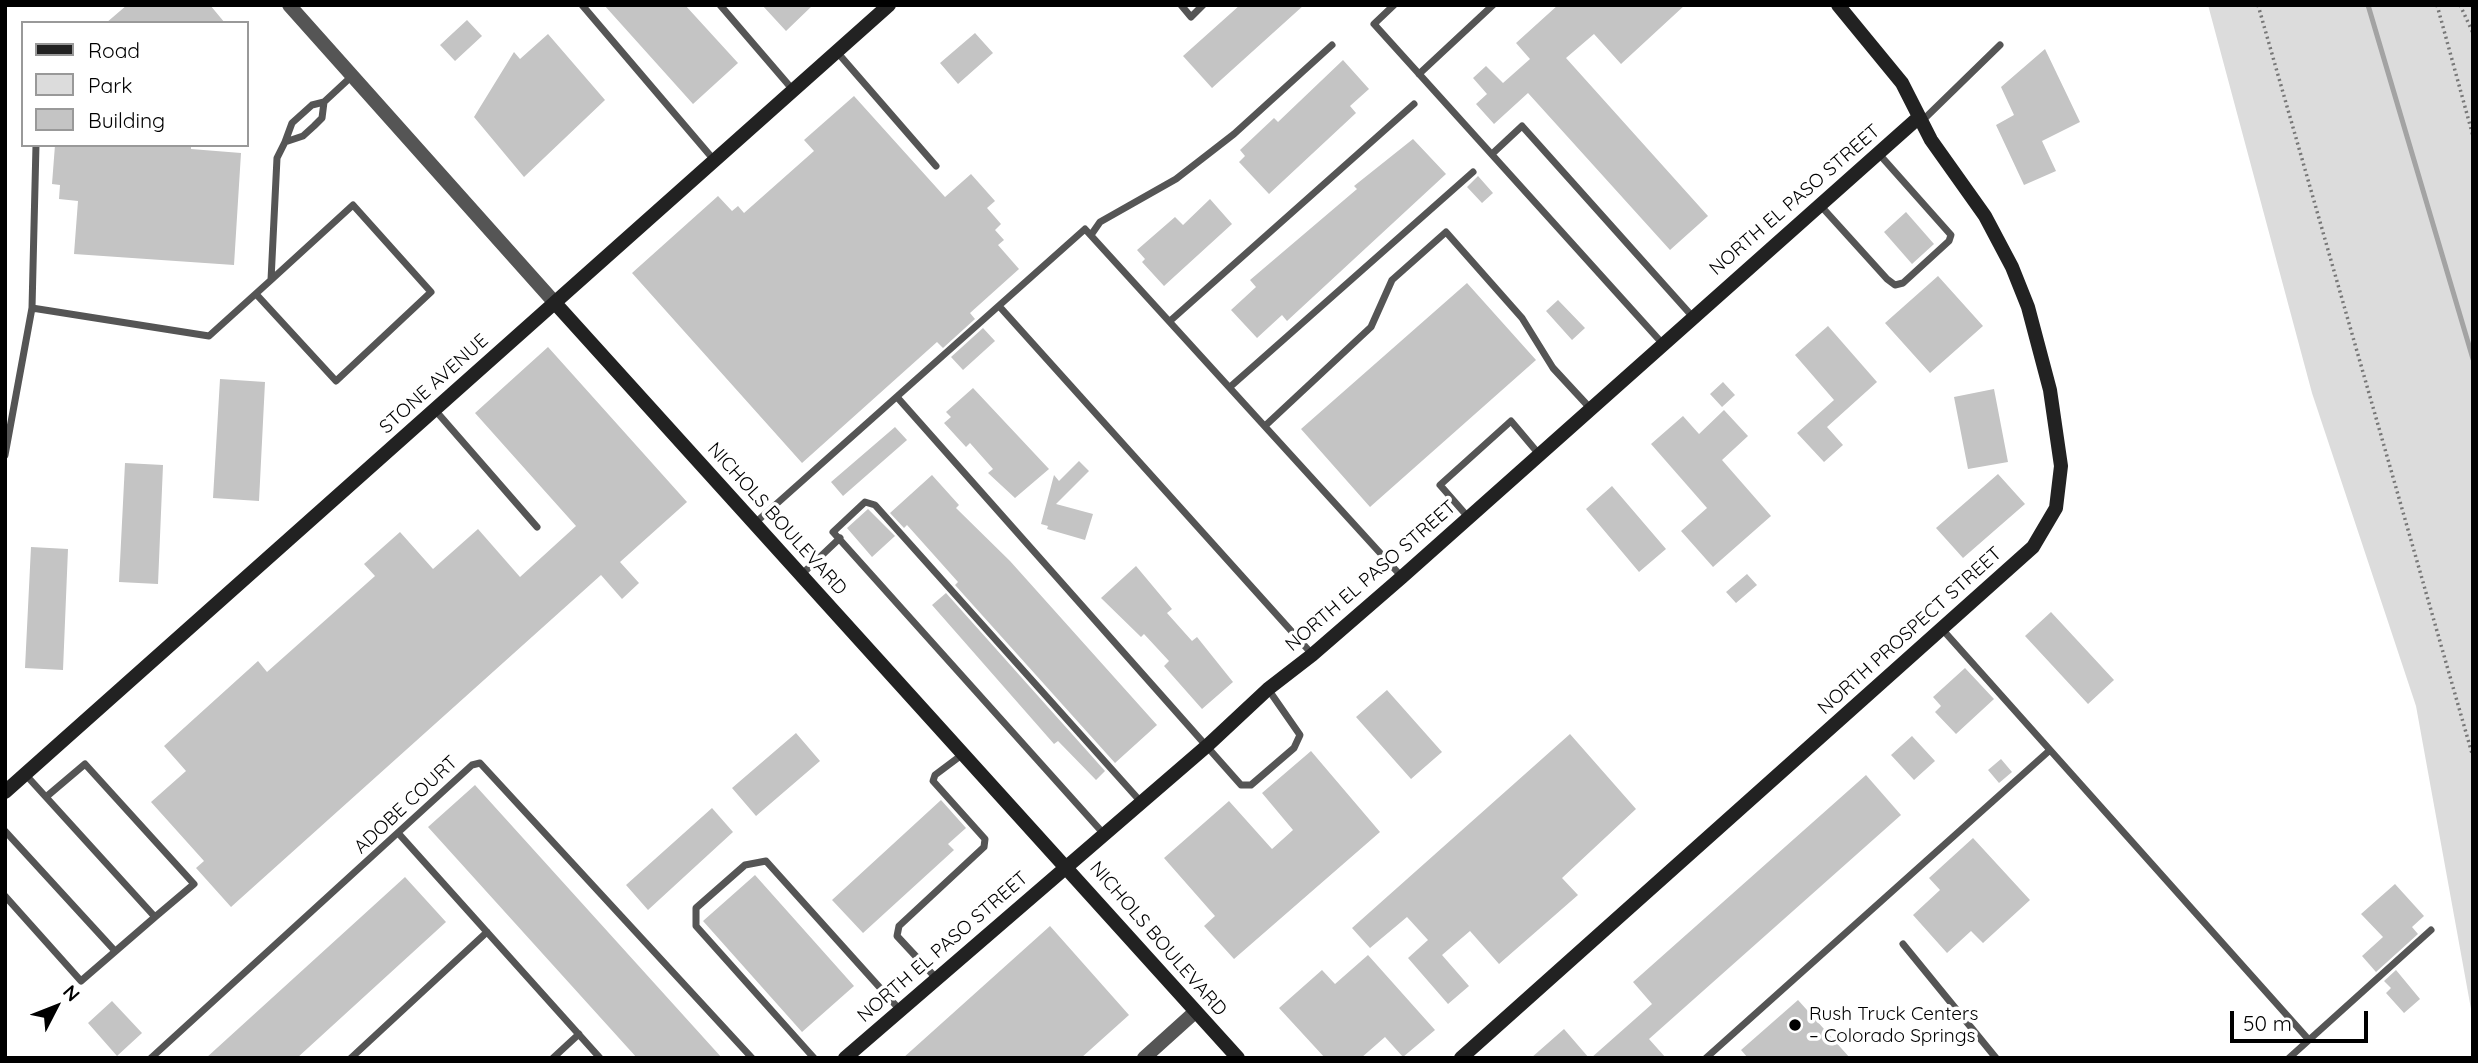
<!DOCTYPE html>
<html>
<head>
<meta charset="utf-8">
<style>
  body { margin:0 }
  #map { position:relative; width:2478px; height:1063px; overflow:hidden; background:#fff; font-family:Quicksand,sans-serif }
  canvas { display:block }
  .frame { position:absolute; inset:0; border:7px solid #000; pointer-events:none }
  .legend { position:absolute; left:21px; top:21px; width:228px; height:126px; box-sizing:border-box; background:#fff; border:2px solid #999; margin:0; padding:9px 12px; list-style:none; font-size:21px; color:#000 }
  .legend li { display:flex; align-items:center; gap:14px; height:35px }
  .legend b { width:35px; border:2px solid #999 }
  .north { position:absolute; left:21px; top:972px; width:70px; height:70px; -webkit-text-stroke:5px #fff; paint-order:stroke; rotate:48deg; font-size:19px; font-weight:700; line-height:28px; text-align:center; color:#000 }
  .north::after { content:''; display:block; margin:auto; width:24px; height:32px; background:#000; clip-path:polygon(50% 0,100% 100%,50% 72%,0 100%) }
  .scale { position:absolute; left:2230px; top:1011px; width:138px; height:32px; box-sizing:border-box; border:4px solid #000; border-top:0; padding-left:9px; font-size:21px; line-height:24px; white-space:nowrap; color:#000; -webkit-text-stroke:5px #fff; paint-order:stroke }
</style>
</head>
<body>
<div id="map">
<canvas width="2478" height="1063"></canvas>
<div class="frame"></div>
<ul class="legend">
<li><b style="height:9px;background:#222"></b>Road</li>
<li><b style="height:19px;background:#dcdcdc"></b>Park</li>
<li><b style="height:19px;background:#c4c4c4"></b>Building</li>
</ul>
<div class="north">N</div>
<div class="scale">50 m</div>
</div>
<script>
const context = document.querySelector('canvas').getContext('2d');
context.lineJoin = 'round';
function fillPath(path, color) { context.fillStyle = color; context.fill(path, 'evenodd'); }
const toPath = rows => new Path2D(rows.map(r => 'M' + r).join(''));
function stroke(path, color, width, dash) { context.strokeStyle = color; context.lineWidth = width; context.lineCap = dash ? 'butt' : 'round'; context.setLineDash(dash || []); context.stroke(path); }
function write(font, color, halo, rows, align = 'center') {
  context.font = font + ' Quicksand,sans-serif'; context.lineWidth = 7; context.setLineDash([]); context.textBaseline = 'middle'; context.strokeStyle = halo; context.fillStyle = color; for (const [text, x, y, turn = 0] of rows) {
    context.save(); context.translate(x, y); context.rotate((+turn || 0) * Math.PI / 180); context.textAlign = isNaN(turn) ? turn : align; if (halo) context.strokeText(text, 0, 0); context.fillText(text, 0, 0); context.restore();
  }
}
const green = toPath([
  [2208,5,2473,5,2473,1020,2416,706,2312,393]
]);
const stream = toPath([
  [2368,5,2473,359]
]);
const building = toPath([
  [127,5,210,5,225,23,106,23],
  [604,5,685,5,738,63,693,104],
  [762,5,813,5,786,31],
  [1240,5,1304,5,1212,88,1183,56],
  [1558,5,1685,5,1621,64,1594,34,1566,58,1708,216,1670,250,1528,93,1494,124,1476,104,1487,94,1473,78,1486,66,1503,83,1530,59,1516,43],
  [467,20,482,36,455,61,440,45],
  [975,33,993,53,958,84,940,63],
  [548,34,605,100,524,177,474,117,514,52,520,59],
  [2045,49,2080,122,2042,141,2056,171,2024,185,1996,125,2014,115,2001,87],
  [1343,60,1369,89,1350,106,1356,113,1269,194,1239,162,1245,156,1240,150,1274,118,1278,122],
  [854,96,945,197,971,174,995,201,987,208,1001,224,995,230,1004,240,998,245,1019,269,970,313,975,319,943,348,937,342,802,463,632,273,718,196,732,211,738,206,744,213,814,151,804,140],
  [1413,139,1446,174,1287,321,1282,315,1257,338,1231,310,1256,287,1250,280,1357,189,1354,186],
  [55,145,191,145,191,149,241,153,234,265,74,254,78,201,59,199,60,185,52,184],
  [1478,176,1493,193,1482,203,1467,187],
  [1210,199,1232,224,1164,286,1142,262,1145,259,1137,250,1175,217,1183,225],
  [1906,212,1934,244,1912,264,1884,232],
  [1938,276,1983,326,1930,373,1885,323],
  [1467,283,1536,360,1370,507,1301,429],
  [1558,300,1585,328,1572,340,1546,311],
  [1828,326,1877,382,1827,427,1843,445,1824,462,1797,433,1834,400,1795,355],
  [983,328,995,341,963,370,951,357],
  [548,347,687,502,620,562,639,583,622,599,601,575,231,907,196,868,204,861,151,802,186,771,164,746,258,661,267,672,375,576,364,564,400,532,433,569,478,529,520,577,576,526,475,413],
  [220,379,265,382,259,501,213,498],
  [1723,382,1735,395,1722,407,1710,394],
  [973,388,1049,469,1015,498,988,473,993,469,970,443,966,447,944,423,951,417,946,412],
  [1994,389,2008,462,1968,469,1954,397],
  [1724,410,1748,436,1722,460,1771,516,1713,567,1681,531,1707,508,1651,444,1683,416,1699,434],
  [895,427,907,440,843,496,831,482],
  [1079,461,1089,471,1056,504,1093,514,1085,540,1047,529,1048,526,1041,524,1054,475,1059,481],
  [125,463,163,465,158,584,119,582],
  [1998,474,2025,504,1963,558,1936,528],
  [932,475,959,505,956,508,1010,561,1157,725,1115,763,955,585,958,582,933,554,907,525,904,528,890,513],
  [1612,486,1666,549,1639,572,1586,509],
  [868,509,895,536,872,557,847,528],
  [31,547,68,549,63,670,25,668],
  [1136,566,1172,609,1167,613,1192,641,1197,637,1233,682,1202,709,1164,666,1169,661,1144,634,1141,637,1101,598],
  [1747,574,1757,585,1736,603,1726,592],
  [946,593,1105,771,1096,780,1058,741,1054,744,932,605],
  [2051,612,2114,680,2088,704,2025,636],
  [1965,668,1994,699,1956,734,1935,712,1941,706,1933,697],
  [1387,690,1442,752,1411,779,1356,717],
  [796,733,820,761,756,816,732,788],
  [1570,734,1636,809,1562,878,1578,895,1499,964,1470,931,1442,955,1469,986,1448,1004,1408,958,1428,940,1407,917,1370,948,1352,928],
  [1912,736,1935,761,1914,780,1891,755],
  [1311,751,1380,832,1234,959,1204,926,1215,916,1164,858,1229,801,1272,849,1293,830,1262,793],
  [2001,759,2012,772,1999,783,1988,770],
  [1866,775,1901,815,1649,1039,1666,1058,1591,1058,1652,1004,1633,982],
  [475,785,722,1058,637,1058,428,827],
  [941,800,966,828,948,844,954,850,863,933,832,900],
  [712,808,733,832,648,910,626,885],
  [1973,838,2030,900,1983,943,1971,931,1947,953,1913,915,1940,890,1929,878],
  [755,875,854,986,802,1032,703,921],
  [405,877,446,922,297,1058,206,1058],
  [2395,884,2424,916,2412,927,2418,934,2376,972,2362,956,2383,937,2361,914],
  [1050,926,1129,1015,1081,1058,903,1058],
  [1368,955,1435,1030,1403,1057,1385,1037,1361,1058,1325,1058,1279,1008,1322,970,1335,984],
  [2396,970,2420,999,2404,1013,2386,993,2391,988,2384,981],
  [1798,1000,1850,1058,1748,1058,1741,1050],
  [112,1001,142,1033,117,1056,88,1023],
  [1564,1029,1589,1058,1531,1058]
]);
const path = toPath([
  [2258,5,2473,757],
  [2437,5,2473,136],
  [2460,5,2473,33]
]);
const lane = toPath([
  [582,5,714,160],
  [720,5,793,90],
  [1181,5,1191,17,1203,5],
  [1394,5,1374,24,1662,343],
  [837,52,936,166],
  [1419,74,1493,5],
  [324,102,322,118,314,126,303,136,285,142,292,123,312,105,324,102,352,76],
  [1921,122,2000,45],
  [1492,154,1522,126,1692,316],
  [1820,205,1887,279,1895,285,1903,283,1949,241,1951,235,1879,154],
  [1091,235,1100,222,1176,179,1234,134,1332,45],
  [256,294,336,381,431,292,353,205,271,280],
  [999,306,1312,654],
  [32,308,36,145],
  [1170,321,1414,104],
  [1230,387,1473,172],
  [897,397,1241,785,1251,785,1294,748,1300,735,1268,689],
  [435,410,537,527],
  [1266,425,1371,327,1392,280,1446,232,1522,318,1553,368,1590,408],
  [5,455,32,308,209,336,271,280,277,158,285,142],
  [1468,517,1440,485,1511,421,1538,453],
  [755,523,1085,229,1402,577],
  [801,575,840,538],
  [1942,629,2309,1040],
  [46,797,85,764,194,884,155,917],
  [5,831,115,951],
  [1103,833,833,532,865,502,875,505,1141,802],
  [399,834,600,1058],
  [5,896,81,981,155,917,25,774],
  [1903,944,1996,1058],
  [936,978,897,936,899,926,984,847,985,839,933,781,935,775,963,754],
  [151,1058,472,765,480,763,752,1058],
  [351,1058,487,932],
  [553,1058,579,1034],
  [814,1058,696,926,696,908,745,865,766,861,900,1010],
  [1706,1058,2050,750],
  [2289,1058,2431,930]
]);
const street = toPath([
  [289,5,555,303],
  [1144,1058,1195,1012]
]);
const secondary = toPath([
  [555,303,1238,1058],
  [5,792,889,5],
  [845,1058,1208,745,1268,689,1312,655,1402,577,1918,118],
  [1461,1058,2033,547,2056,508,2061,466,2050,390,2028,307,2012,267,1985,216,1931,140,1902,83,1838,5]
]);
const markers = [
  [1795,1025,7,"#000"]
];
const streetNames = [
  ["NORTH EL PASO STREET",1795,200,-41],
  ["STONE AVENUE",434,384,-42],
  ["NICHOLS BOULEVARD",777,519,48],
  ["NORTH EL PASO STREET",1371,576,-41],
  ["NORTH PROSPECT STREET",1910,631,-42],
  ["ADOBE COURT",406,805,-43],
  ["NICHOLS BOULEVARD",1158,939,49],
  ["NORTH EL PASO STREET",943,947,-41]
];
const poiNames = [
  ["Rush Truck Centers",1809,1014],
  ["– Colorado Springs",1809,1036]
];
fillPath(green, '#dcdcdc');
stroke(stream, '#a3a3a3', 5);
fillPath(building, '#c4c4c4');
stroke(path, '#777', 3.5, [2, 3.5]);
stroke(lane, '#555', 7);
stroke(street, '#555', 14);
stroke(secondary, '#222', 14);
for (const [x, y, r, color] of markers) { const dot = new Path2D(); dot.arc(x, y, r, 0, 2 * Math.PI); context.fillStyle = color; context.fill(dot); stroke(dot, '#fff', 2.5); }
write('19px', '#000', '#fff', streetNames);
write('19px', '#000', '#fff', poiNames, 'left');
</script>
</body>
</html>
